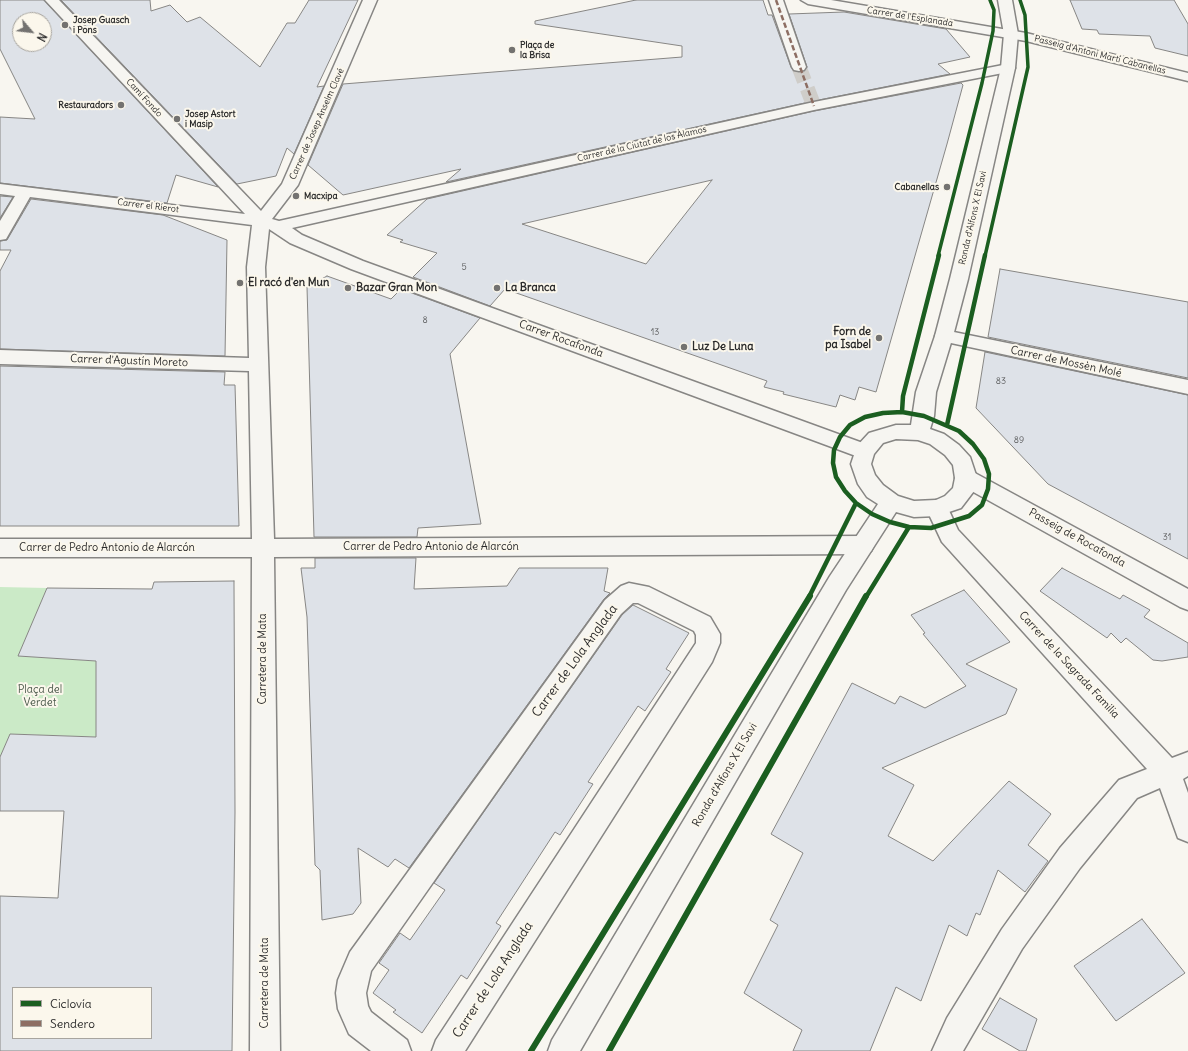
<!DOCTYPE html>
<html>
<head>
<meta charset="utf-8">
<style>
  body { margin:0 }
  #map { position:relative; width:1188px; height:1051px; overflow:hidden; background:#f8f6f0; font-family:Delius,sans-serif }
  canvas { display:block }
  .legend { position:absolute; left:12px; top:987px; width:140px; height:52px; box-sizing:border-box; background:#fbf7ec; border:1px solid #a8a59f; margin:0; padding:5px 7px; list-style:none; font-size:12px; color:#2b2b2b }
  .legend li { display:flex; align-items:center; gap:8px; height:20px }
  .legend b { width:20px; border:1px solid #a8a59f }
  .north { position:absolute; left:12px; top:12px; width:40px; height:40px; box-sizing:border-box; background:#fbf7ec; border:1px solid #a8a59f; border-radius:50%; rotate:118deg; font-size:11px; font-weight:700; line-height:16px; text-align:center; color:#2b2b2b }
  .north::after { content:''; display:block; margin:auto; width:14px; height:18px; background:#737270; clip-path:polygon(50% 0,100% 100%,50% 72%,0 100%) }
</style>
</head>
<body>
<div id="map">
<canvas width="1188" height="1051"></canvas>
<ul class="legend">
<li><b style="height:5px;background:#1b5e20"></b>Ciclovía</li>
<li><b style="height:5px;background:#8d6e63"></b>Sendero</li>
</ul>
<div class="north">N</div>
</div>
<script>
const context = document.querySelector('canvas').getContext('2d');
context.lineJoin = 'round';
function fillPath(path, color) { context.fillStyle = color; context.fill(path, 'evenodd'); }
const toPath = rows => new Path2D(rows.map(r => 'M' + r).join(''));
function stroke(path, color, width, dash) { context.strokeStyle = color; context.lineWidth = width; context.lineCap = dash ? 'butt' : 'round'; context.setLineDash(dash || []); context.stroke(path); }
function write(font, color, halo, rows, align = 'center') {
  context.font = font + ' Delius,sans-serif'; context.lineWidth = 4; context.setLineDash([]); context.textBaseline = 'middle'; context.strokeStyle = halo; context.fillStyle = color; for (const [text, x, y, turn = 0] of rows) {
    context.save(); context.translate(x, y); context.rotate((+turn || 0) * Math.PI / 180); context.textAlign = isNaN(turn) ? turn : align; if (halo) context.strokeText(text, 0, 0); context.fillText(text, 0, 0); context.restore();
  }
}
const green = toPath([
  [0,587,47,588,19,656,96,661,96,737,11,734,0,757]
]);
const building = toPath([
  [0,0,44,0,218,187,176,175,167,203,0,183,0,117,35,119,0,49,0,0],
  [20,20,44,20,44,44,20,44,20,20],
  [61,0,150,0,151,11,170,5,187,22,200,17,260,67,287,23,295,23,309,0,358,0,317,87,324,86,294,154,287,148,276,176,237,184,61,0],
  [636,0,763,0,768,15,772,15,791,67,794,71,799,72,805,71,807,67,789,14,844,12,946,29,970,57,938,64,950,74,814,101,446,182,461,169,343,195,308,165,343,84,682,57,682,46,535,24,535,21,636,0],
  [1070,0,1174,0,1188,24,1188,56,1155,48,1150,36,1099,34,1097,30,1082,29,1070,0],
  [961,83,963,85,947,144,876,392,859,387,855,400,840,395,836,407,783,394,784,392,764,387,767,381,505,289,490,306,413,277,437,253,400,242,403,240,387,235,427,199,814,111,961,83],
  [712,180,646,264,522,224,712,180],
  [0,196,13,197,0,218,0,196],
  [31,199,163,215,227,240,225,356,0,349,0,271,11,250,0,250,0,241,7,240,31,199],
  [1000,269,1188,302,1188,378,988,337,1000,269],
  [327,276,391,299,401,289,480,318,450,354,481,524,418,528,417,537,314,537,307,287,327,276],
  [985,352,1188,395,1188,559,1048,484,976,408,985,352],
  [0,366,225,372,224,385,235,385,239,526,0,526,0,366],
  [315,558,416,558,414,589,507,586,519,568,608,568,604,591,610,593,604,599,409,868,395,859,388,867,358,848,361,903,353,914,322,920,320,870,315,865,307,617,301,568,315,568,315,558],
  [1062,568,1120,599,1123,595,1150,610,1144,617,1188,643,1188,657,1162,661,1153,660,1126,638,1121,643,1111,633,1107,638,1040,591,1062,568],
  [234,581,235,812,232,1051,0,1051,0,896,58,898,64,811,0,811,0,757,10,734,96,737,96,661,18,656,47,588,152,589,154,582,234,581],
  [13,988,151,988,151,1038,13,1038,13,988],
  [964,590,1010,642,966,664,1017,689,1006,714,882,768,914,785,888,836,933,861,1009,781,1051,814,1028,845,1048,861,1025,892,998,870,980,915,976,913,967,936,949,925,921,1001,896,987,870,1051,793,1051,802,1030,744,993,778,925,770,920,803,853,771,834,852,683,895,704,900,696,925,708,966,686,923,634,925,633,911,615,964,590],
  [633,605,689,633,666,669,671,672,645,711,638,706,588,782,593,784,560,835,555,832,496,923,501,926,467,979,461,975,422,1033,393,1012,396,1010,373,993,389,970,379,963,400,933,410,940,445,890,434,883,622,615,633,605],
  [1142,919,1185,973,1116,1021,1074,966,1142,919],
  [1000,998,1037,1019,1026,1051,1020,1051,982,1029,1000,998]
]);
const pedestrianTunnel = toPath([
  [799,67,814,106]
]);
const pedestrian = toPath([
  [769,0,783,0,806,67,804,70,799,71,794,70,792,67,769,0]
]);
const minor = toPath([
  [45,0,59,0,261,211,282,184,363,0,377,0,298,185,272,219,279,221,814,102,1008,64,1013,65,1015,68,1013,71,1008,72,814,110,292,228,302,235,363,261,871,446,874,451,871,456,864,459,351,269,290,243,269,229,265,267,274,539,863,536,871,539,874,545,871,551,863,554,274,557,280,1051,250,1051,252,557,0,557,0,539,252,539,249,371,0,364,0,350,249,358,247,267,252,225,30,197,6,239,0,240,0,221,15,196,0,194,0,184,245,214,45,0],
  [801,0,831,0,1026,33,1188,73,1188,81,1026,41,808,4,801,0],
  [944,330,1188,380,1188,394,937,340,935,336,937,332,944,330],
  [966,470,973,472,1188,589,1188,610,1180,607,959,484,955,478,959,472,966,470],
  [937,500,945,502,958,530,1172,758,1188,752,1188,776,1183,779,1188,793,1188,842,1178,838,1160,788,1137,798,1080,868,1022,949,963,1051,932,1051,947,1018,1002,929,1060,848,1119,780,1147,769,942,542,926,508,929,502,937,500],
  [629,583,649,587,710,617,720,634,720,643,712,662,465,1051,432,1051,436,1040,696,643,696,635,694,631,638,603,633,603,621,614,371,971,366,993,368,1006,371,1012,407,1040,411,1051,371,1051,349,1034,338,1009,336,993,338,980,350,952,605,600,621,586,629,583]
]);
const tertiary = toPath([
  [998,0,1012,0,1018,34,1015,68,968,279,953,336,936,392,934,416,930,429,944,434,959,445,970,457,977,478,974,491,961,508,937,516,914,517,896,512,846,590,580,1051,548,1051,552,1040,830,576,878,504,867,497,858,484,851,464,857,446,869,433,896,425,911,425,916,392,935,336,950,279,1001,68,1004,34,998,0],
  [896,439,918,440,930,444,945,455,953,465,955,478,953,488,945,496,936,500,914,501,898,496,883,485,875,475,871,464,874,454,883,443,896,439]
]);
const quiet = toPath([
  [776,0,814,106]
]);
const cyclewayFar2 = toPath([
  [938,256,982,83,993,31,994,10,990,0],
  [985,256,1028,67,1025,15,1020,0]
]);
const cyclewayFar1 = toPath([
  [902,412,924,416,959,431,973,444,984,459,989,474,988,489,982,505,969,516,931,528,909,527,890,522,872,514,856,503,845,491,836,477,833,463,834,450,840,437,850,425,865,417,883,413,902,412],
  [902,412,903,396,939,255],
  [947,425,985,255],
  [809,597,856,503],
  [866,597,909,527]
]);
const cycleway = toPath([
  [531,1051,810,596],
  [609,1051,866,596]
]);
const markers = [
  [65,25,4,"#737270"],
  [512,50,4,"#737270"],
  [121,105,4,"#737270"],
  [177,119,4,"#737270"],
  [947,187,4,"#737270"],
  [296,196,4,"#737270"],
  [240,283,4,"#737270"],
  [348,288,4,"#737270"],
  [497,288,4,"#737270"],
  [879,338,4,"#737270"],
  [684,347,4,"#737270"]
];
const farStreetnames = [
  ["Carrer de l'Esplanada",910,17,9],
  ["Passeig d'Antoni Martí Cabanellas",1100,55,14],
  ["Camí Fondo",144,98,47],
  ["Carrer de Josep Anselm Clavé",317,124,-66],
  ["Carrer de la Ciutat de los Àlamos",642,144,-13],
  ["Carrer el Rierot",148,206,7],
  ["Ronda d'Alfons X El Savi",973,218,-77]
];
const farPoinames = [
  ["Josep Guasch",73,20],
  ["i Pons",73,30],
  ["Plaça de",520,45],
  ["la Brisa",520,55],
  ["Restauradors",113,105,"right"],
  ["Josep Astort",185,114],
  ["i Masip",185,124],
  ["Cabanellas",939,187,"right"],
  ["Macxipa",304,196]
];
const numberNames = [
  ["5",464,267],
  ["8",425,320],
  ["13",655,332],
  ["83",1001,381],
  ["89",1019,440],
  ["31",1167,537]
];
const poiNames = [
  ["El racó d'en Mun",248,283],
  ["Bazar Gran Mon",356,288],
  ["La Branca",505,288],
  ["Forn de",871,332,"right"],
  ["pa Isabel",871,345,"right"],
  ["Luz De Luna",692,347]
];
const streetNames = [
  ["Carrer Rocafonda",561,339,20],
  ["Carrer d'Agustín Moreto",129,361,2],
  ["Carrer de Mossèn Molé",1066,362,12],
  ["Passeig de Rocafonda",1077,538,29],
  ["Carrer de Pedro Antonio de Alarcón",431,547],
  ["Carrer de Pedro Antonio de Alarcón",107,548],
  ["Carretera de Mata",263,659,-90],
  ["Carrer de la Sagrada Familia",1069,665,47],
  ["Ronda d'Alfons X El Savi",725,775,-60],
  ["Carretera de Mata",265,983,-90]
];
const parkNames = [
  ["Plaça del",40,690],
  ["Verdet",40,703]
];
const nearStreetnames = [
  ["Carrer de Lola Anglada",575,661,-54],
  ["Carrer de Lola Anglada",493,980,-57]
];
fillPath(green, '#cbeac7');
fillPath(building, '#dee2e8');
stroke(building, '#878684', 1);
stroke(pedestrianTunnel, '#cfcdc9', 15, [15, 8]);
stroke(pedestrian, '#878684', 3);
stroke(minor, '#878684', 3);
stroke(tertiary, '#878684', 3);
fillPath(pedestrian, '#f6f5f1');
fillPath(minor, '#f6f5f1');
fillPath(tertiary, '#f6f5f1');
stroke(quiet, '#8d6e63', 2.5, [5.5, 2.5]);
stroke(cyclewayFar2, '#1b5e20', 3.5);
stroke(cyclewayFar1, '#1b5e20', 4.5);
stroke(cycleway, '#1b5e20', 6);
for (const [x, y, r, color] of markers) { const dot = new Path2D(); dot.arc(x, y, r, 0, 2 * Math.PI); context.fillStyle = color; context.fill(dot); stroke(dot, '#fbf7ec', 1.5); }
write('9px', '#2b2b2b', '#fbf7ec', farStreetnames);
write('bold 9px', '#2b2b2b', '#fbf7ec', farPoinames, 'left');
write('9px', '#58595a', null, numberNames);
write('bold 11px', '#2b2b2b', '#fbf7ec', poiNames, 'left');
write('11px', '#2b2b2b', '#fbf7ec', streetNames);
write('11px', '#4a584a', '#fbf7ec', parkNames);
write('13px', '#2b2b2b', '#fbf7ec', nearStreetnames);
</script>
</body>
</html>
